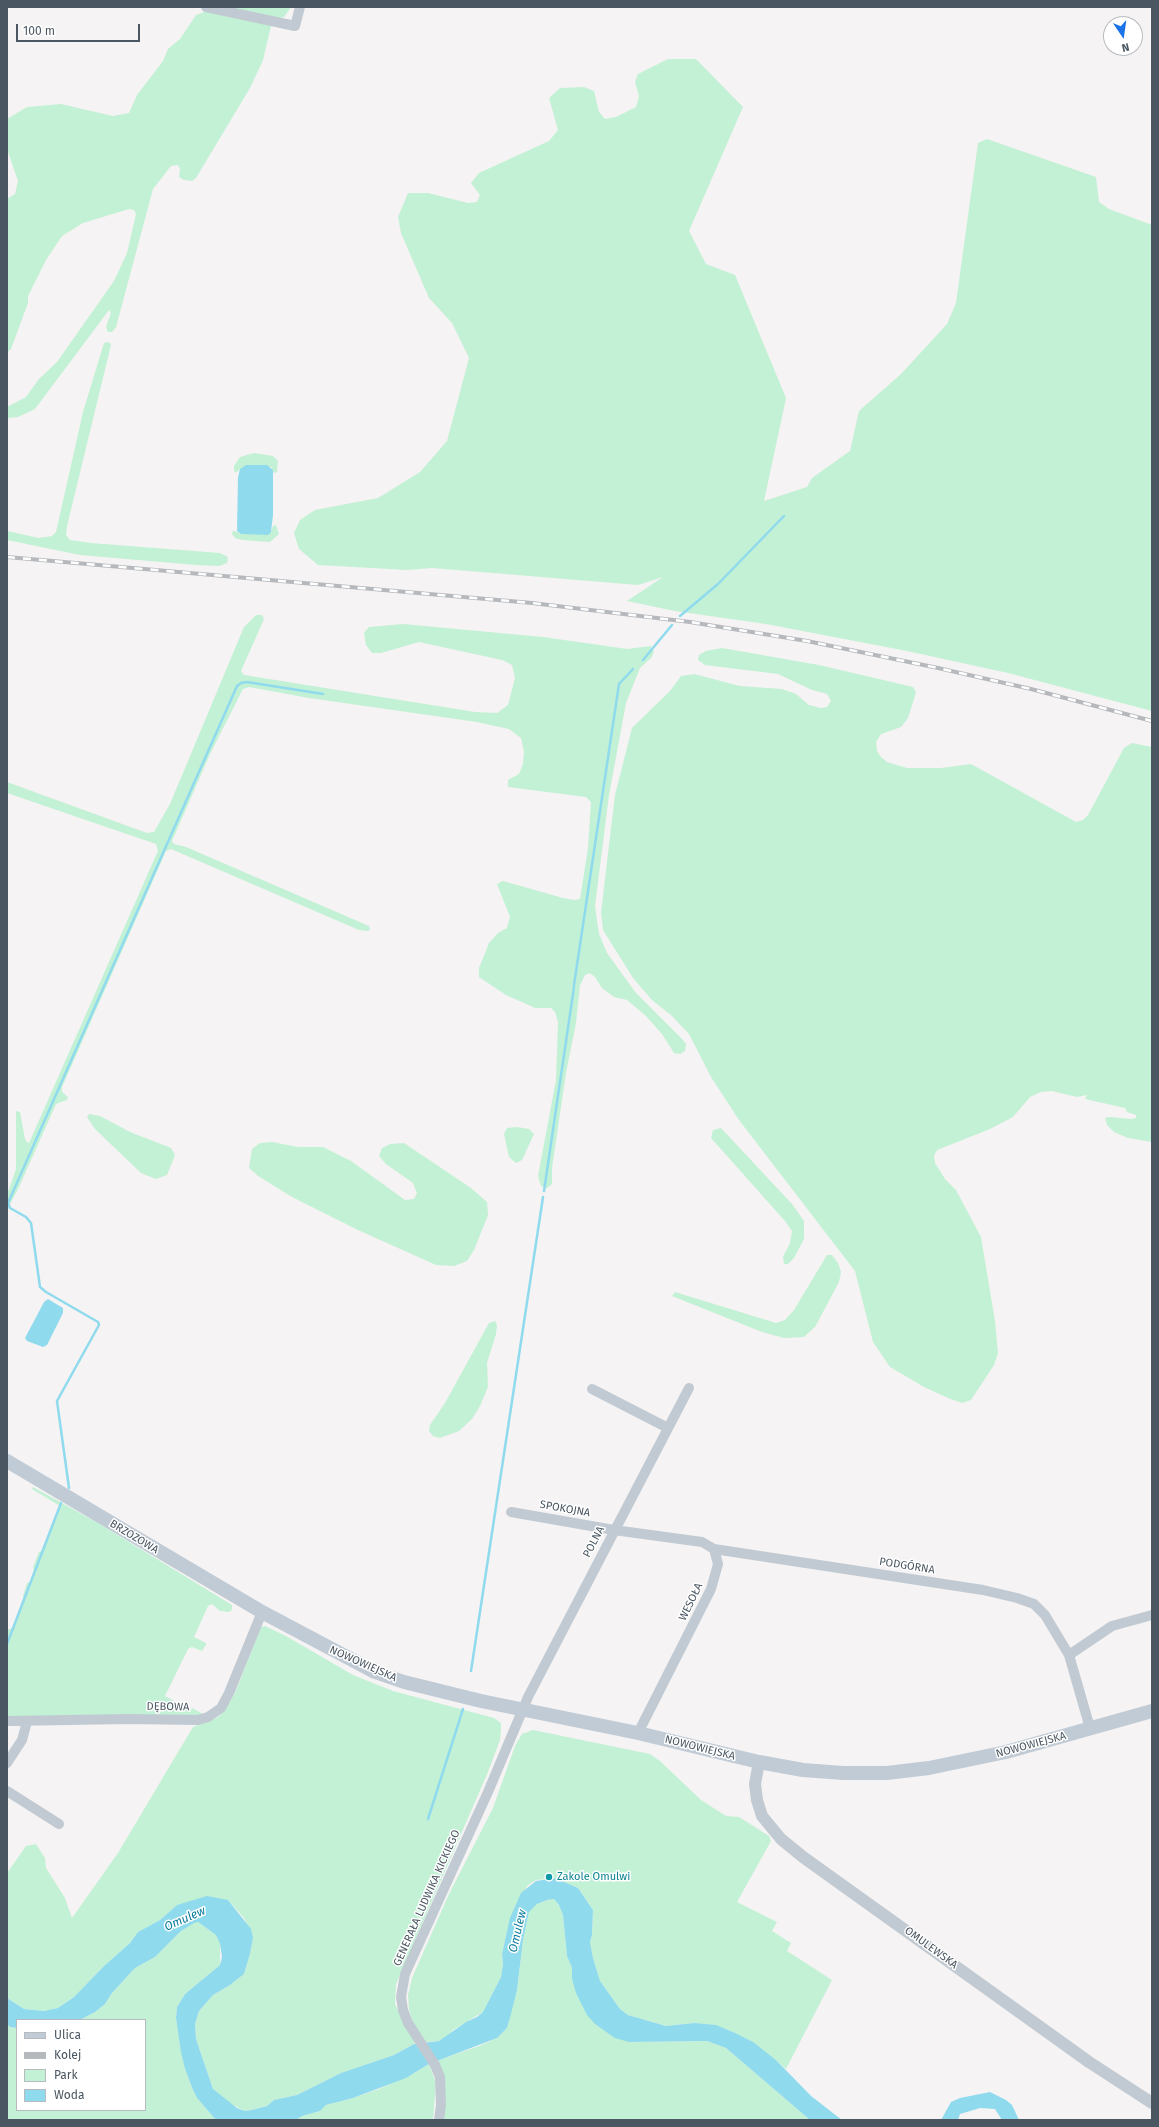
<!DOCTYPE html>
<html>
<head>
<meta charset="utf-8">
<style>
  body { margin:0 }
  #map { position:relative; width:1159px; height:2127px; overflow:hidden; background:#f5f3f3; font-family:"Fira Sans",sans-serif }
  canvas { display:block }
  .frame { position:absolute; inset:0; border:8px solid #4a5661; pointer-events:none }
  .legend { position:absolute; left:16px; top:2019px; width:130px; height:92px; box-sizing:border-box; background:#fff; border:1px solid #b7bbc0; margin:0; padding:5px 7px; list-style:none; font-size:12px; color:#4a5661 }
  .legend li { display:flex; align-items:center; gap:8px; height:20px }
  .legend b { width:20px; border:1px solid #b7bbc0 }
  .north { position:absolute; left:1103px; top:16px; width:40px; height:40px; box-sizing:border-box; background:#fff; border:1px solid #b7bbc0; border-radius:50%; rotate:167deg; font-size:11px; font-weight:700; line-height:16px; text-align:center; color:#4a5661 }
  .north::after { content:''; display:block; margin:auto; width:14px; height:18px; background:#1a73e8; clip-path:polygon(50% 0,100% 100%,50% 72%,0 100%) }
  .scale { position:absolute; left:16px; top:24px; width:124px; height:18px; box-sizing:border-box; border:2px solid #4a5661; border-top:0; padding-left:5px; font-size:12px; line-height:14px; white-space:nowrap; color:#4a5661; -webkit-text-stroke:3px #fff; paint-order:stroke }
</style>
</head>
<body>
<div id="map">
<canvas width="1159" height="2127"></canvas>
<div class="frame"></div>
<ul class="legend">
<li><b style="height:5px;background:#c1cbd6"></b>Ulica</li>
<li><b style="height:5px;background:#b5b8bd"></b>Kolej</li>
<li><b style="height:11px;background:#c3f1d5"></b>Park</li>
<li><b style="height:11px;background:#90daee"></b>Woda</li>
</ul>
<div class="north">N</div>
<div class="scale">100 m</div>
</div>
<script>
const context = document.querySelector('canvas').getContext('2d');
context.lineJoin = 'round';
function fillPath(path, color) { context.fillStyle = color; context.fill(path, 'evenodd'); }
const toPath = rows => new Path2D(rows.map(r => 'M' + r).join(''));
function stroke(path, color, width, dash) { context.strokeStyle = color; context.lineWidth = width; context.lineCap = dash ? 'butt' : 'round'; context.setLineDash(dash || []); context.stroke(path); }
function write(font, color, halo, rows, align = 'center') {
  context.font = font + ' "Fira Sans",sans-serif'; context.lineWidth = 3; context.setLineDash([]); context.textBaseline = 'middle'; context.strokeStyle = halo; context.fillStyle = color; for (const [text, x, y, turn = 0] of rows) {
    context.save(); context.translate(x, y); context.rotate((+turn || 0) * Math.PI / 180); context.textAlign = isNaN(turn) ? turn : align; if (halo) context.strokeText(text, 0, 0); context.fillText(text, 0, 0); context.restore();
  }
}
const green = toPath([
  [210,7,291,7,284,17,277,19,271,26,263,60,250,88,196,178,192,181,184,180,179,177,180,169,178,165,171,166,153,189,116,327,112,332,108,332,106,327,111,313,109,310,35,409,18,417,7,418,7,407,26,397,39,379,57,362,114,281,127,253,136,214,134,210,129,209,83,223,62,236,46,260,28,296,28,303,11,349,7,353,7,199,15,194,18,181,7,149,7,119,27,107,61,104,113,116,129,113,137,95,163,61,168,49,180,39,196,15,207,11],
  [668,59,696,59,743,107,689,231,706,264,735,275,786,398,764,501,807,487,812,478,850,451,859,411,901,374,947,324,956,303,978,143,987,139,1096,177,1099,202,1109,209,1152,225,1152,711,1008,673,907,651,766,624,675,611,627,601,663,577,638,585,432,568,407,570,318,565,299,549,294,533,300,520,315,510,378,498,420,472,447,441,469,358,452,323,429,298,401,233,398,217,408,193,428,193,468,203,477,202,480,195,471,183,479,173,549,141,558,130,549,98,560,88,584,87,594,91,599,112,605,119,616,117,636,107,639,96,635,82,638,74],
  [109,342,111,345,67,526,66,535,70,540,91,543,220,553,228,557,227,563,219,566,196,565,80,555,7,540,7,531,39,538,52,536,56,532,83,412,104,343],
  [254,453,273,456,278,461,277,472,274,473,271,467,240,469,236,473,234,471,234,466,240,457],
  [276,525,279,534,270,542,242,540,235,538,232,534,233,531,235,531,241,534,271,532,273,526],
  [256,615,262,615,264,619,241,671,244,675,475,712,497,713,508,705,515,678,512,665,502,660,419,642,381,653,372,653,366,645,364,633,369,627,403,624,543,637,627,649,651,646,654,652,651,658,640,668,626,703,609,795,595,906,599,934,607,953,636,993,682,1039,686,1044,685,1051,680,1054,674,1053,662,1034,645,1015,627,1000,614,997,602,988,595,977,590,973,585,975,580,985,576,1023,566,1073,552,1168,552,1184,547,1188,541,1186,538,1176,556,1080,558,1022,555,1012,551,1008,535,1008,506,995,479,977,479,968,489,943,498,933,507,928,510,917,497,884,503,881,563,898,575,900,580,899,588,848,591,802,586,797,508,787,508,780,519,774,523,764,524,752,521,738,509,729,477,722,309,698,249,687,243,689,210,754,172,841,174,844,186,847,369,926,370,929,368,931,359,930,171,849,166,851,62,1087,62,1092,68,1097,67,1100,56,1104,19,1187,7,1210,7,1195,16,1169,16,1111,20,1112,25,1139,27,1142,29,1143,158,851,156,844,7,793,7,782,147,833,154,832,170,804,244,627],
  [722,648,819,665,913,687,916,692,914,699,908,718,901,727,881,734,876,742,877,751,881,757,887,762,907,768,941,768,971,764,1076,822,1083,820,1088,815,1124,748,1132,743,1152,747,1152,1142,1128,1138,1114,1132,1107,1125,1105,1118,1109,1117,1131,1119,1136,1118,1136,1115,1127,1112,1125,1108,1085,1099,1087,1095,1077,1097,1052,1091,1041,1092,1030,1097,1013,1117,990,1129,937,1150,934,1156,935,1163,945,1179,956,1190,981,1237,995,1321,998,1353,994,1365,971,1400,962,1403,948,1398,924,1387,890,1367,873,1342,855,1271,739,1120,711,1077,689,1034,672,1016,652,1000,633,978,603,930,601,913,615,795,632,728,670,691,681,676,694,674,740,686,782,689,796,694,809,705,821,708,827,707,831,701,827,694,812,690,778,674,705,665,698,660,699,655,706,651],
  [89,1114,100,1116,130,1132,171,1148,175,1155,167,1175,156,1179,141,1173,95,1129,87,1117],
  [517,1127,529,1129,534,1134,522,1160,516,1163,509,1157,504,1134,507,1128],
  [721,1128,792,1204,804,1221,804,1239,794,1258,788,1264,784,1264,783,1257,790,1243,792,1231,785,1221,711,1138,713,1130],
  [272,1142,298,1147,323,1147,351,1161,405,1200,414,1199,417,1193,413,1183,386,1164,379,1156,382,1148,390,1144,404,1143,471,1188,487,1202,488,1215,474,1250,467,1261,454,1266,436,1265,358,1230,292,1197,258,1176,249,1168,252,1149,260,1143],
  [827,1255,832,1255,838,1263,841,1272,839,1282,815,1327,804,1337,784,1338,762,1332,672,1296,675,1292,776,1323,785,1320,794,1310],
  [495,1321,497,1325,496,1334,487,1363,488,1387,480,1406,472,1419,459,1431,440,1438,433,1436,429,1431,430,1425,445,1403,489,1323],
  [33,1487,98,1523,232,1605,232,1610,229,1612,220,1611,212,1604,208,1606,194,1637,206,1643,206,1645,202,1651,192,1647,188,1649,165,1696,191,1710,192,1708,205,1715,7,1717,7,1630,13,1628,24,1600,23,1596,27,1583,31,1582,34,1572,33,1567,39,1552,43,1550,60,1506,32,1489],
  [265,1626,286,1636,353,1675,393,1691,494,1718,501,1723,501,1731,500,1740,488,1772,396,1984,395,2004,414,2041,414,2044,394,2055,341,2073,297,2095,274,2100,267,2106,252,2110,245,2111,227,2102,213,2089,196,2039,195,2024,199,2011,213,1995,230,1985,244,1974,250,1954,253,1938,244,1918,228,1900,177,1905,160,1920,138,1932,130,1943,104,1966,74,1997,58,2008,44,2011,24,2009,7,1998,7,1873,26,1846,36,1844,45,1858,46,1868,65,1898,72,1918,118,1853,193,1727,218,1717,225,1709,235,1693,261,1627],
  [533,1730,650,1754,660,1761,701,1800,726,1816,739,1817,769,1836,771,1841,737,1902,777,1922,772,1931,791,1943,787,1951,832,1980,786,2069,777,2061,694,2023,666,2026,628,2015,620,2009,600,1981,593,1958,590,1942,592,1935,593,1910,578,1888,555,1878,536,1880,527,1886,508,1929,502,1954,503,1964,501,1977,483,2012,453,2030,446,2037,439,2041,426,2042,413,2023,409,2010,408,1995,412,1978,449,1894,493,1808,515,1746,522,1734],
  [554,1899,559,1905,563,1915,567,1956,572,1968,572,1979,595,2024,629,2042,707,2041,726,2048,810,2120,443,2120,436,2061,479,2046,497,2038,507,2028,517,1990,523,1940,529,1911,537,1904,547,1900],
  [194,1922,198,1922,216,1935,220,1944,220,1965,185,1994,177,2007,176,2018,185,2069,193,2090,197,2098,216,2120,7,2120,7,2024,10,2027,17,2028,17,2110,145,2110,145,2020,80,2020,95,2012,105,2004,112,1993,135,1968,155,1957,181,1931],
  [429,2064,436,2083,433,2120,296,2120,302,2116,320,2111,326,2105,353,2098,379,2089,413,2074]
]);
const water = toPath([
  [246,465,267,465,273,470,273,515,271,532,268,535,241,534,237,531,238,477,240,469],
  [48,1299,63,1308,63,1313,47,1345,43,1347,27,1341,25,1338,44,1302],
  [555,1878,578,1888,593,1910,592,1935,590,1942,593,1958,600,1981,620,2009,628,2015,666,2026,694,2023,716,2025,735,2033,753,2042,777,2061,811,2096,842,2120,810,2120,726,2048,707,2041,629,2042,615,2038,595,2024,587,2015,576,1993,572,1979,572,1968,567,1956,563,1915,559,1905,554,1899,547,1900,537,1904,529,1912,523,1940,517,1990,511,2014,507,2028,497,2038,429,2064,406,2078,353,2098,326,2105,320,2111,302,2116,296,2120,216,2120,197,2098,193,2090,185,2069,181,2052,176,2018,177,2007,185,1994,220,1965,222,1957,220,1944,216,1935,198,1922,194,1923,181,1931,155,1957,135,1968,112,1993,105,2004,95,2012,80,2020,17,2020,17,2028,10,2027,7,2024,7,1998,24,2009,44,2011,58,2008,74,1997,104,1966,130,1943,138,1932,160,1920,177,1905,207,1896,228,1900,251,1929,253,1938,250,1954,244,1974,230,1985,213,1995,199,2011,195,2024,196,2039,213,2089,237,2108,245,2111,252,2110,267,2106,274,2100,297,2095,341,2073,394,2055,414,2044,439,2041,466,2022,477,2017,483,2012,501,1977,503,1964,502,1954,510,1918,521,1893,536,1881],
  [990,2092,1006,2100,1012,2105,1019,2120,1002,2120,995,2109,980,2108,960,2114,958,2120,941,2120,951,2102,960,2098]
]);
const stream = toPath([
  [680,616,718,584,784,516],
  [643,660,672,625],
  [574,985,619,684,633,669],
  [544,1191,574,987],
  [69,1488,57,1401,99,1325,98,1322,46,1292,40,1287,31,1223,26,1217,10,1208,8,1203,237,686,241,683,247,682,323,694],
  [7,1644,61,1503],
  [471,1671,543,1197],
  [428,1819,463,1709]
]);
const minor = toPath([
  [206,7,295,26,300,7],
  [592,1389,668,1428],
  [511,1512,614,1530,702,1542,714,1549,718,1564,711,1589,638,1733],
  [714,1549,983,1590,1017,1598,1034,1604,1045,1615,1069,1655,1090,1728],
  [1069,1655,1112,1626,1152,1615],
  [7,1721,129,1719,198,1720,208,1717,221,1708,229,1693,262,1612],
  [7,1763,22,1740,27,1722],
  [7,1791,59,1824],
  [439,2120,441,2105,440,2077,435,2065,408,2023,403,2010,401,1997,405,1974,488,1792,528,1697,689,1388]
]);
const tertiary = toPath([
  [759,1762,755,1784,757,1800,762,1816,781,1839,803,1857,1089,2062,1152,2103]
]);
const secondary = toPath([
  [7,1461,262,1612,375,1672,404,1682,481,1701,638,1733,759,1762,803,1770,843,1773,887,1773,929,1768,1006,1752,1152,1711]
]);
const rail = toPath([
  [7,557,532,603,690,622,807,641,938,668,1031,689,1152,721]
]);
const markers = [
  [549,1877,4,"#0f9aa8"]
];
const streetNames = [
  ["SPOKOJNA",565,1509,10],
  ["BRZOZOWA",134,1537,31],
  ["POLNA",594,1542,-62],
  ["PODGÓRNA",907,1566,9],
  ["WESOŁA",691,1602,-64],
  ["NOWOWIEJSKA",363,1664,24],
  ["DĘBOWA",168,1707,1],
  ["NOWOWIEJSKA",1031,1745,-15],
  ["NOWOWIEJSKA",700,1748,14],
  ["GENERAŁA LUDWIKA KICKIEGO",427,1898,-66],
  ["OMULEWSKA",931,1948,36]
];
const cultureNames = [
  ["Zakole Omulwi",557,1877]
];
const waterNames = [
  ["Omulew",185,1919,-24],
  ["Omulew",518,1931,-77]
];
fillPath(green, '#c3f1d5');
fillPath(water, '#90daee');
stroke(stream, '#90daee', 2.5);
stroke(minor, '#c1cad2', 10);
stroke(tertiary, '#c1cad2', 12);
stroke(secondary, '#c1cbd6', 14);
stroke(rail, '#b5b8bd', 4);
stroke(rail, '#fff', 2.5, [8]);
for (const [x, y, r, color] of markers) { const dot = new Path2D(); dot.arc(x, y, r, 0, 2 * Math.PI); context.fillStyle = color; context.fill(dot); stroke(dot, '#fff', 1.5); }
write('11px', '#4a5661', '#fff', streetNames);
write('11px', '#0d838f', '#fff', cultureNames, 'left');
write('italic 12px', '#0c7c9b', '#fff', waterNames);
</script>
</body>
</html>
